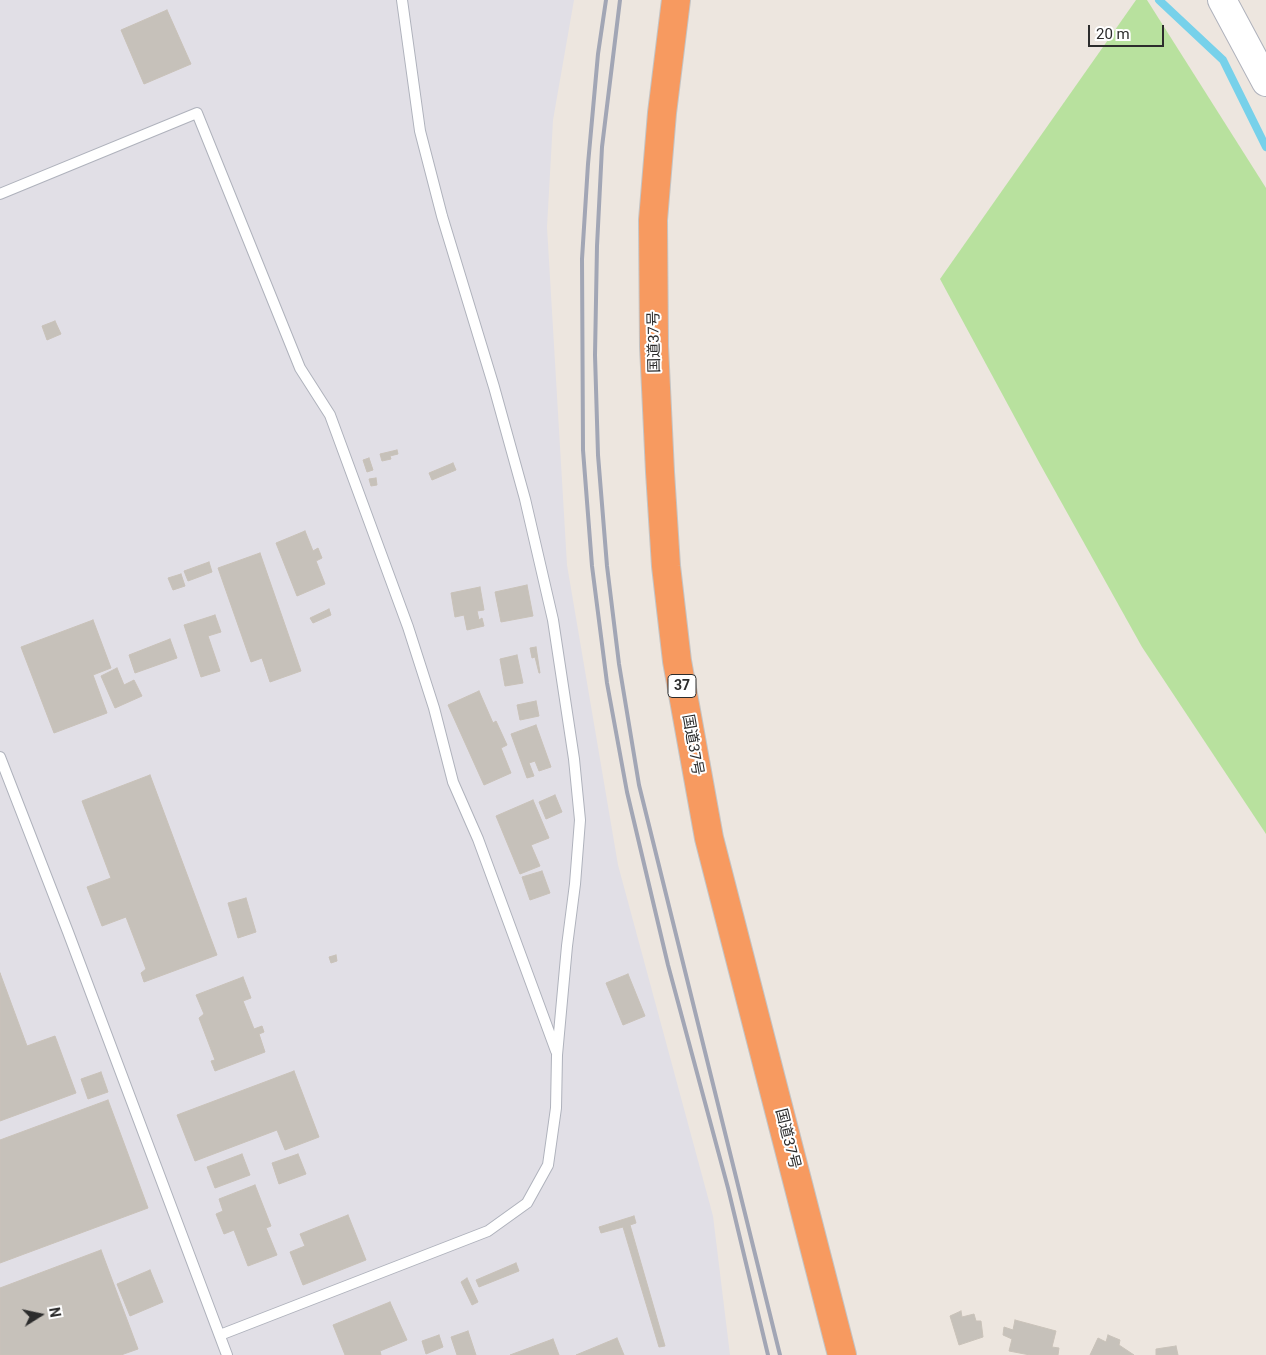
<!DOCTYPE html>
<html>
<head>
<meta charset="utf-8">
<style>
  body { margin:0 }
  #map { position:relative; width:1266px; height:1355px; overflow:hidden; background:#ede6df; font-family:Roboto,sans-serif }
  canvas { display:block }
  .north { position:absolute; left:15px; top:1290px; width:50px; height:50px; -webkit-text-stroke:4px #fff; paint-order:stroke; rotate:80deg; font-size:14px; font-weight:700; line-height:20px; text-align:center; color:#2c2c2c }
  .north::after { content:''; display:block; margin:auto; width:18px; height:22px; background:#2c2c2c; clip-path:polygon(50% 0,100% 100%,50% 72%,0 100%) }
  .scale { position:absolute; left:1088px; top:25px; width:76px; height:22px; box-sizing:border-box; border:2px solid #2c2c2c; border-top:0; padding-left:6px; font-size:15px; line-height:18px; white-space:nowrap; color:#2c2c2c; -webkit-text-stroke:4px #fff; paint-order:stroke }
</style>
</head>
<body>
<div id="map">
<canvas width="1266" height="1355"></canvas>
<div class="north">N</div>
<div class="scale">20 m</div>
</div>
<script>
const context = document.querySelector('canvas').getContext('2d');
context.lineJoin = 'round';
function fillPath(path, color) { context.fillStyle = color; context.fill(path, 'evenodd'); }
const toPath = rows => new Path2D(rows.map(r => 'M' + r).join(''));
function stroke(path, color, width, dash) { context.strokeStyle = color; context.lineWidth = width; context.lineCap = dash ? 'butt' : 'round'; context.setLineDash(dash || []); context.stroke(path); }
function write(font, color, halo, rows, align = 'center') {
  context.font = font + ' Roboto,"Noto Sans JP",sans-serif'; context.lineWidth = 4; context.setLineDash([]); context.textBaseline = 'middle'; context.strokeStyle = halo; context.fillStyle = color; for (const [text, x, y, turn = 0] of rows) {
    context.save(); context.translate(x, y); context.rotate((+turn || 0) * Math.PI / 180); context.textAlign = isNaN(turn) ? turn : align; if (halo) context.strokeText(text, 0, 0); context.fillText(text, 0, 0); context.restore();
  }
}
const industrial = toPath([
  [0,0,574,0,553,120,547,227,567,565,618,865,713,1216,730,1355,0,1355]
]);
const green = toPath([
  [1136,0,1147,0,1266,188,1266,834,1142,647,1040,464,940,279]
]);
const stream = toPath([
  [1159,0,1223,60,1266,147]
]);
const building = toPath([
  [167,10,191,64,144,84,121,30,167,10],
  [55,321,61,334,47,340,42,326,55,321],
  [397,450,398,454,390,456,391,459,382,461,380,454,397,450],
  [369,458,373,470,367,472,363,460,369,458],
  [453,463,456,470,432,480,429,473,453,463],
  [376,478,377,485,371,486,369,479,376,478],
  [305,531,313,551,318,548,322,558,316,561,325,584,297,596,276,543,305,531],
  [260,553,301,671,270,682,262,658,251,662,218,568,260,553],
  [209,562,212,572,188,581,184,571,209,562],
  [181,574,185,586,173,590,168,578,181,574],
  [527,585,533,616,501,622,495,592,527,585],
  [480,587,484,610,477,611,479,620,482,618,484,626,467,630,464,615,455,617,451,593,480,587],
  [329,609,331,615,313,623,310,618,329,609],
  [215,615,221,632,208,636,220,671,201,677,184,625,215,615],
  [93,620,111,668,93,675,107,713,54,733,21,647,93,620],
  [170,639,177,658,135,673,129,655,170,639],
  [536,647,540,673,539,673,535,657,532,658,530,648,536,647],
  [517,655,523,683,505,686,500,659,517,655],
  [117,668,124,685,134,680,142,696,115,708,101,676,117,668],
  [479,691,493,723,496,721,507,745,501,748,511,773,484,785,448,705,479,691],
  [536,701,539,716,520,720,517,705,536,701],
  [536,725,551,767,539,771,535,761,529,763,534,776,527,778,511,734,536,725],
  [150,775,217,955,144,982,141,973,146,969,126,917,102,926,87,887,111,878,82,801,150,775],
  [555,795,562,812,546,819,539,802,555,795],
  [533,800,549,838,531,845,540,866,520,874,496,816,533,800],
  [542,871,550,893,530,900,522,877,542,871],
  [246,898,256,932,238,938,228,903,246,898],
  [336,955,337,961,331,963,329,957,336,955],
  [0,973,27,1046,55,1036,76,1093,0,1121,0,973],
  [628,974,645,1016,623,1025,606,983,628,974],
  [243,977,251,998,243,1001,254,1029,262,1026,264,1032,259,1034,265,1052,215,1071,211,1061,215,1060,199,1018,204,1014,196,995,243,977],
  [294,1071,319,1137,285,1150,277,1130,195,1161,177,1115,294,1071],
  [101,1072,108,1092,88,1099,81,1079,101,1072],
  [108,1100,148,1208,0,1263,0,1140,108,1100],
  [242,1154,250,1175,215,1188,207,1167,242,1154],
  [298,1154,306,1174,279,1184,272,1163,298,1154],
  [255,1185,271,1226,266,1228,277,1255,248,1266,234,1230,224,1234,216,1214,223,1211,219,1199,255,1185],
  [348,1215,366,1260,303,1285,290,1252,305,1246,300,1234,348,1215],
  [634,1216,636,1223,630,1225,665,1346,659,1347,623,1227,601,1233,599,1227,634,1216],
  [101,1250,138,1349,121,1355,0,1355,0,1288,101,1250],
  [516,1263,519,1271,479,1287,476,1280,516,1263],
  [150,1270,163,1302,130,1316,117,1284,150,1270],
  [467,1278,478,1302,472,1305,461,1282,467,1278],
  [390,1302,407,1340,380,1351,381,1355,345,1355,333,1325,390,1302],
  [961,1311,962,1317,974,1314,976,1321,981,1321,983,1337,959,1345,950,1316,961,1311],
  [1015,1320,1056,1331,1052,1347,1059,1348,1058,1355,1030,1355,1009,1351,1012,1339,1003,1335,1004,1327,1013,1330,1015,1320],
  [468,1331,476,1355,457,1355,451,1337,468,1331],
  [439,1335,443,1347,426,1354,422,1341,439,1335],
  [1108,1335,1120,1340,1119,1345,1134,1355,1090,1355,1098,1338,1106,1342,1108,1335],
  [617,1338,624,1355,576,1355,617,1338],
  [553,1339,559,1355,510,1355,553,1339],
  [1176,1346,1178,1355,1156,1355,1156,1349,1176,1346]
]);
const lane = toPath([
  [0,194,197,113,300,368,330,415,408,627,434,708,453,782,478,839,556,1051],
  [0,757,68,932,227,1355],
  [220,1335,488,1231,527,1203,548,1165,556,1108,557,1055,567,946,575,884,580,820,574,759,553,620,525,499,494,387,442,216,420,131,402,0]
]);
const secondary = toPath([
  [1222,0,1266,82]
]);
const highway = toPath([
  [676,0,662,113,653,220,654,346,660,472,666,566,677,661,709,838,842,1355]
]);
const rail = toPath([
  [606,0,598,54,588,164,582,259,583,450,592,566,607,683,627,792,668,965,728,1188,768,1355],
  [620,0,602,147,597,246,595,355,598,455,607,566,619,664,639,785,780,1355]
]);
const shields = [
  [682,686,28]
];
const shieldNames = [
  ["37",682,686]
];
const streetNames = [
  ["国道37号",655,342,-91],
  ["国道37号",692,745,80],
  ["国道37号",787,1139,76]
];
fillPath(industrial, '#e1dfe6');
fillPath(green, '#b8e19e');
stroke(stream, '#77d1ea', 8);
fillPath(building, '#c6c1ba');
stroke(building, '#c9c2b9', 1);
stroke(lane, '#afb2bc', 12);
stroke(secondary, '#afb2bc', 30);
stroke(highway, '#c4c4c4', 30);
stroke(lane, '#fff', 10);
stroke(secondary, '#fff', 28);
stroke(highway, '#f79a60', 28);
stroke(rail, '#a2a6b5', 4);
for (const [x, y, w] of shields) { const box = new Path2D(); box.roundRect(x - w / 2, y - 11.5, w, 23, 4); context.fillStyle = '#fff'; context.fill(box); stroke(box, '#2c2c2c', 1); }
write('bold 14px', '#2c2c2c', null, shieldNames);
write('15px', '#2c2c2c', '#fff', streetNames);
</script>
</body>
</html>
